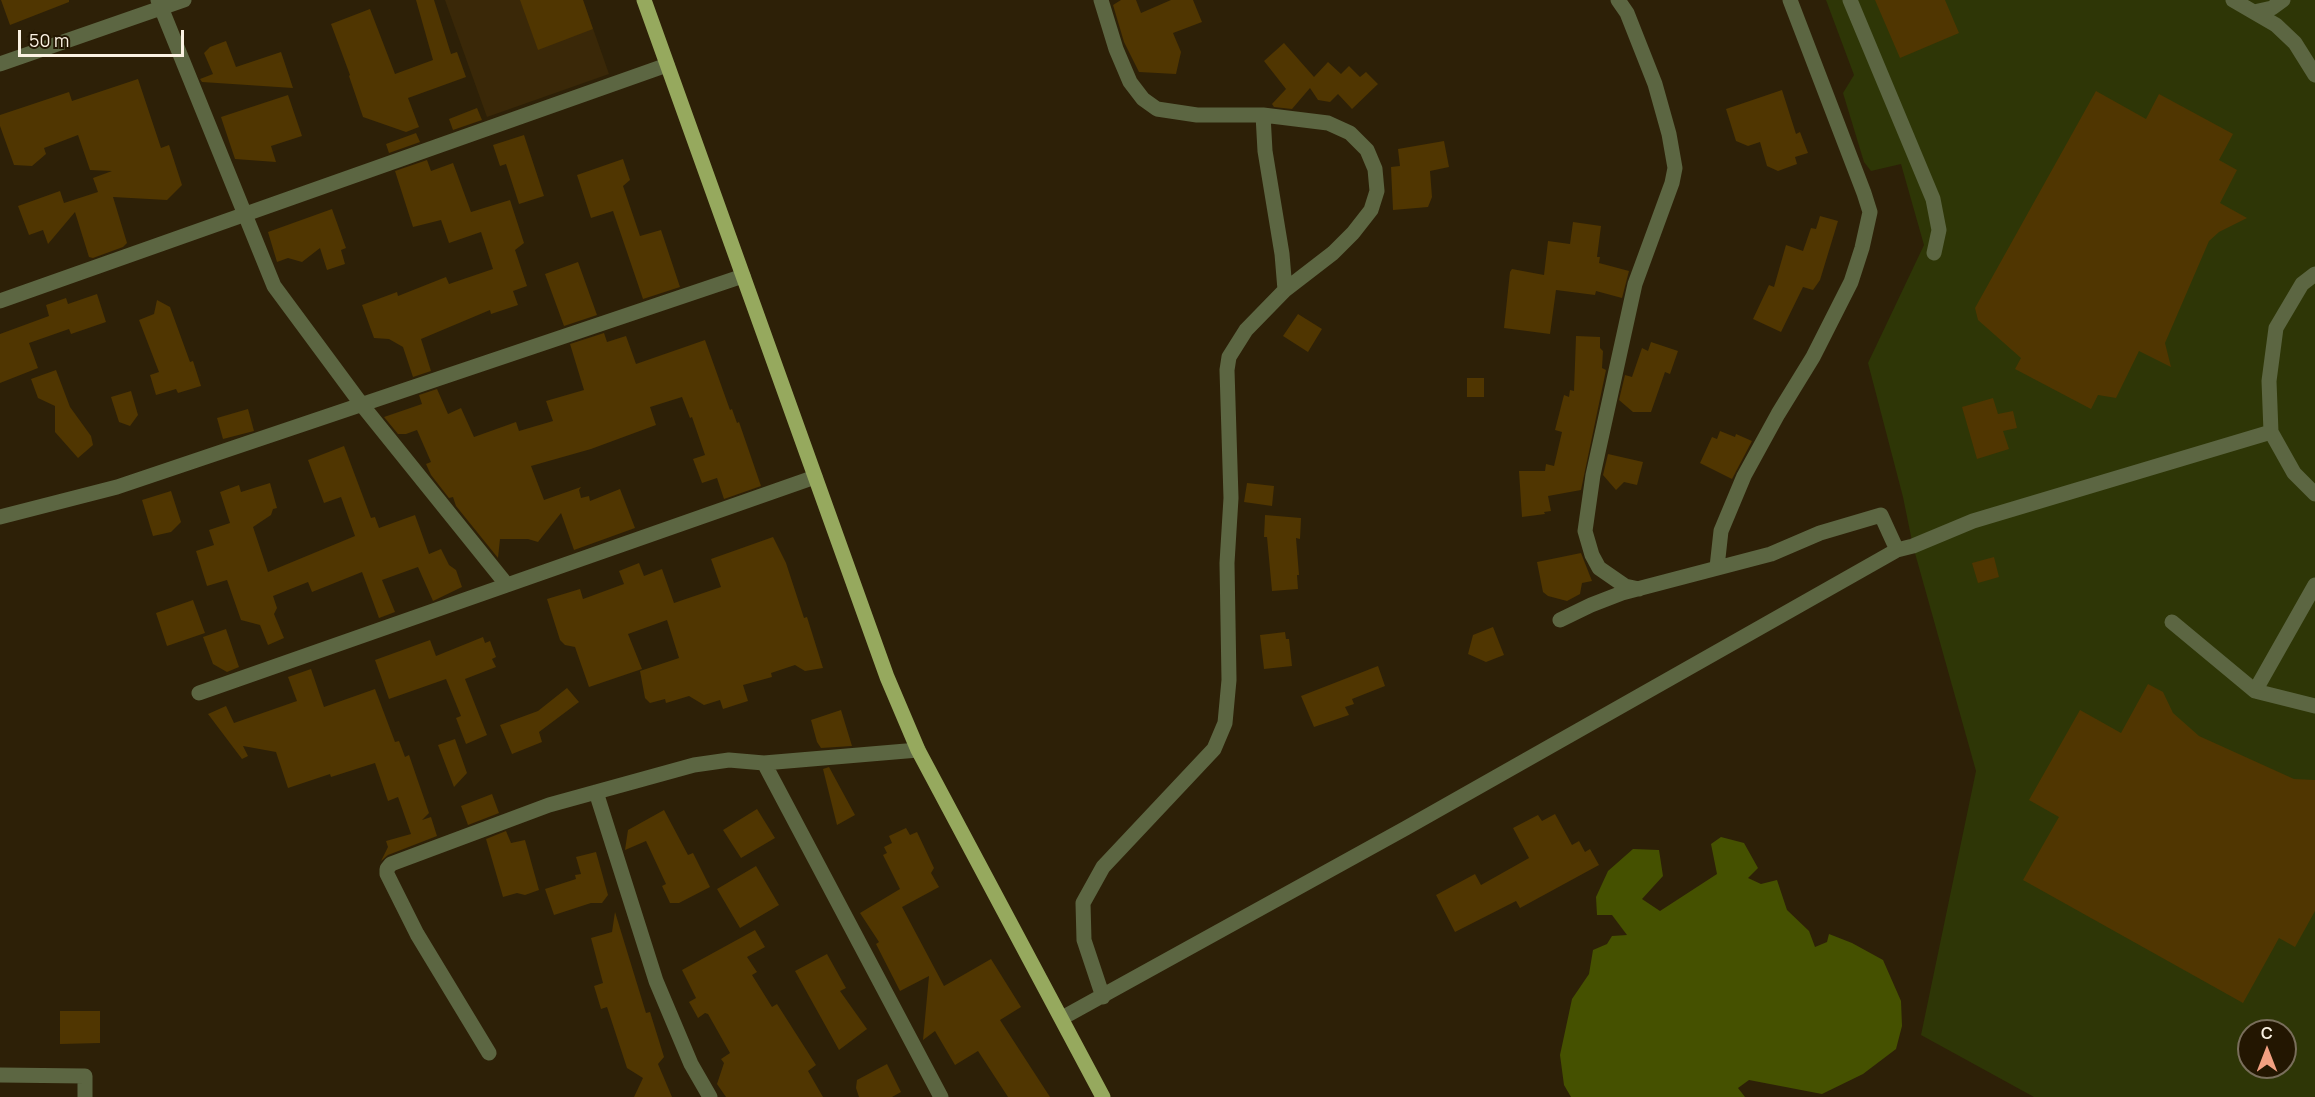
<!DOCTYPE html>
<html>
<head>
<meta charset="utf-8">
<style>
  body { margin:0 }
  #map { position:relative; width:2315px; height:1097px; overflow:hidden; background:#2d2007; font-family:Manrope,sans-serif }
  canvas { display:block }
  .north { position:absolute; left:2237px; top:1019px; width:60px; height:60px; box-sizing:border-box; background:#231601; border:2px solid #796e5b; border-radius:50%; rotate:0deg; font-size:16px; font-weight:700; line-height:24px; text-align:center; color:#fbf2e3 }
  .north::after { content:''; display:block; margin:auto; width:21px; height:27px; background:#f2a081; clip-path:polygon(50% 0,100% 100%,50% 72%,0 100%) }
  .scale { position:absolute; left:18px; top:30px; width:166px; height:27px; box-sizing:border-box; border:3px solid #fbf2e3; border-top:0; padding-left:8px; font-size:18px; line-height:21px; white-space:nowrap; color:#fbf2e3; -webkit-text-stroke:4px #231601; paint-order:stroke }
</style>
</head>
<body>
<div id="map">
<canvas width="2315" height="1097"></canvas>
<div class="north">С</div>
<div class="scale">50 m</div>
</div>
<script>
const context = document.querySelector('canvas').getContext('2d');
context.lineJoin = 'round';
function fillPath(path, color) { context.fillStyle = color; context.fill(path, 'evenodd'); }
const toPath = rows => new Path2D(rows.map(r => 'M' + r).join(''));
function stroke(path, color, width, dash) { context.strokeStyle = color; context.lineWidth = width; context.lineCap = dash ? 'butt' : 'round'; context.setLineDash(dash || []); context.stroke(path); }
const built = toPath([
  [445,0,583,0,609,74,487,117]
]);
const green = toPath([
  [1826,0,2315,0,2315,1097,2034,1097,1921,1035,1976,771,1913,546,1903,497,1868,363,1924,245,1901,164,1871,171,1864,162,1843,93,1854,75],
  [2249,1031,2285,1031,2285,1067,2249,1067]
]);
const forest = toPath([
  [1721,837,1744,843,1758,868,1748,878,1761,884,1777,880,1787,910,1809,931,1815,947,1827,942,1829,934,1852,943,1883,960,1901,1001,1902,1026,1896,1049,1863,1074,1822,1094,1749,1080,1738,1088,1745,1097,1571,1097,1564,1085,1560,1055,1572,999,1589,974,1593,950,1607,944,1612,936,1627,935,1612,915,1597,915,1596,897,1608,871,1633,849,1659,850,1663,876,1642,899,1660,911,1717,874,1711,844]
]);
const building = toPath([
  [1,0,69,0,69,2,10,25],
  [416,0,434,0,451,54,457,52,466,77,408,98,419,127,406,132,363,117,349,76,350,75,331,24,370,9,395,74,433,60],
  [520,0,583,0,593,29,538,50],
  [1121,0,1136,0,1141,13,1171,0,1193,0,1202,22,1173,33,1181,52,1176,74,1139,72,1124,42,1113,5],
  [1875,0,1945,0,1959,33,1900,58],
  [226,41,236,67,281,52,293,88,202,82,200,79,213,74,204,53,210,47],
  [1284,43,1314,77,1328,62,1341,74,1349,66,1360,77,1366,72,1378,84,1352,109,1338,94,1330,102,1318,100,1310,88,1292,109,1274,107,1272,104,1286,89,1264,61],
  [138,79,161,148,169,145,182,185,167,200,113,197,127,243,123,247,93,258,89,257,75,212,48,244,43,230,29,235,18,206,60,191,64,203,98,192,93,178,112,171,90,170,78,135,44,148,46,154,32,166,14,165,0,126,0,115,69,92,72,101],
  [1782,90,1796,134,1800,132,1808,153,1795,157,1797,164,1778,171,1767,166,1760,142,1748,146,1736,141,1726,109],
  [2096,91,2146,119,2159,94,2233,134,2219,160,2237,170,2220,203,2247,218,2219,232,2209,241,2165,343,2171,367,2139,351,2116,398,2098,395,2091,409,2015,369,2021,358,1978,320,1975,308],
  [288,95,302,136,271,146,276,162,235,159,221,117],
  [477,108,482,120,453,130,449,119],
  [416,133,420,142,389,153,386,144],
  [524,135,544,196,519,204,506,164,500,166,493,145],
  [1444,141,1449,167,1430,171,1432,197,1428,207,1393,210,1391,167,1400,166,1398,149],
  [623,159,630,180,623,186,640,236,661,230,680,287,643,299,613,211,591,218,577,175],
  [427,160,431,171,453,163,471,212,510,200,524,243,515,250,527,286,513,291,518,305,491,314,490,310,421,339,431,371,413,377,403,347,389,339,374,338,362,305,397,292,398,296,446,277,449,284,493,269,481,232,449,243,441,220,413,227,395,171],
  [332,209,346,248,341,250,345,264,327,270,320,248,302,262,288,258,277,262,268,232],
  [1820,216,1838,221,1820,280,1813,290,1803,287,1781,332,1753,319,1769,285,1774,287,1786,245,1803,251,1811,228,1816,229],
  [1573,222,1601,226,1597,257,1600,257,1599,263,1629,271,1622,298,1596,291,1595,295,1556,290,1550,334,1504,328,1510,272,1512,269,1544,275,1548,241,1570,244],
  [578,262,597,315,564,326,545,274],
  [97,294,106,322,71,334,69,329,29,343,38,368,0,383,0,334,49,316,46,305,66,298,68,304],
  [157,300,170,307,190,362,193,361,201,386,178,393,176,389,156,395,150,375,159,372,139,320,154,314],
  [1298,314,1322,329,1308,352,1283,336],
  [604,333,607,342,626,336,636,364,705,340,730,410,732,409,737,423,739,422,761,486,724,499,717,478,702,483,693,459,705,455,692,417,690,418,682,397,650,407,656,425,591,449,531,466,544,500,581,487,579,490,581,498,589,496,590,501,620,489,635,528,574,550,561,513,538,542,528,539,500,539,498,558,456,506,453,497,449,498,431,475,426,464,431,462,417,430,406,434,398,434,384,417,422,404,419,395,437,389,448,414,461,408,474,437,516,422,519,431,553,421,546,401,584,390,570,344],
  [1576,336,1600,337,1600,348,1603,351,1602,368,1606,370,1581,490,1548,496,1551,511,1544,512,1545,514,1522,517,1519,471,1545,471,1546,464,1554,466,1562,432,1555,430,1564,395,1569,397,1570,390,1574,391],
  [1651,342,1678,351,1670,374,1665,372,1651,412,1633,412,1619,400,1625,375,1632,377,1642,348,1648,351],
  [56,370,70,407,91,436,93,445,78,458,55,432,55,406,38,398,31,379],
  [1467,378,1484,378,1484,397,1467,397],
  [131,391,138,415,130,426,119,422,111,397],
  [1993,398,1998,414,2013,411,2017,428,2003,431,2009,449,1977,459,1962,407],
  [248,409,254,431,223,439,217,418],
  [1720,431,1735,437,1736,434,1752,441,1732,479,1700,463,1712,437,1717,439],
  [344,446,371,518,375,517,379,528,415,515,429,554,441,549,449,565,456,570,462,587,433,601,418,567,382,580,395,612,379,618,362,572,312,592,308,582,273,596,277,608,274,614,284,638,268,645,260,625,241,620,227,580,207,586,196,551,214,545,209,530,230,523,220,492,239,485,241,492,270,483,277,508,273,509,271,515,253,527,268,572,355,536,341,497,324,503,308,460],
  [1608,454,1643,462,1637,485,1624,482,1616,490,1603,475],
  [1247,483,1274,486,1272,506,1244,502],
  [171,491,181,522,171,532,153,536,142,500],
  [1265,515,1301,518,1300,539,1296,538,1299,575,1297,575,1298,589,1272,591,1267,537,1264,537],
  [773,537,786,563,804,618,807,617,823,668,805,671,795,665,771,673,772,677,743,685,748,701,723,709,720,700,704,705,689,696,666,703,665,699,650,703,645,698,640,671,679,658,667,620,628,634,642,669,589,687,575,647,565,645,560,640,547,599,580,589,583,599,624,584,619,571,639,563,644,576,662,569,674,603,721,587,711,559],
  [1581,553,1592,581,1582,583,1580,594,1567,601,1548,596,1543,592,1537,562],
  [1994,557,1999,577,1978,583,1972,563],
  [193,600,205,633,167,646,156,613],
  [1493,627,1504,655,1486,662,1468,654,1473,635],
  [226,629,239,667,227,672,213,664,203,637],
  [1285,632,1286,639,1289,639,1292,666,1264,669,1260,635],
  [483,637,485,643,490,641,496,657,492,659,496,667,465,679,487,735,466,744,456,718,461,716,446,679,389,699,375,660,430,640,436,656],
  [1378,666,1385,686,1352,699,1354,704,1345,707,1349,715,1314,727,1301,696],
  [311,669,324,707,375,689,395,742,399,741,405,757,409,755,429,813,422,820,431,817,437,836,388,855,381,861,388,847,386,841,411,834,398,797,388,801,375,763,331,777,330,774,288,788,276,752,243,746,248,756,242,759,208,714,226,706,234,723,297,701,288,677],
  [2148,684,2163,692,2173,713,2199,736,2294,779,2315,780,2315,911,2295,947,2279,938,2243,1003,2023,880,2059,817,2029,800,2080,710,2121,733],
  [567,688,579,702,539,732,542,742,512,754,500,725,538,711],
  [841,710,852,746,821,748,817,742,811,720],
  [455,739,467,773,454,787,438,745],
  [829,767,855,815,837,825,823,769],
  [492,794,499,813,468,825,461,806],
  [757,809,775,838,741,858,723,830],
  [664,810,688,855,693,853,710,887,679,903,670,903,662,886,666,884,646,841,625,850,628,830],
  [1555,814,1572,845,1579,841,1585,852,1590,849,1599,865,1520,908,1516,901,1455,932,1436,895,1475,874,1481,885,1529,858,1513,828,1538,815,1542,821],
  [906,828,910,835,917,832,934,868,931,873,939,887,902,907,944,986,991,959,1021,1007,1000,1020,1050,1097,1008,1097,978,1051,955,1065,935,1031,923,1040,929,976,900,991,876,944,879,942,860,913,900,889,883,855,887,853,884,847,892,843,889,836],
  [506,831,511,843,525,840,539,890,525,895,517,893,503,897,486,839],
  [596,852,608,895,602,903,591,903,554,915,545,889,576,879,575,875,581,874,576,857],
  [756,866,779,905,740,928,717,889],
  [615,912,646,1013,650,1012,664,1057,658,1064,672,1097,634,1097,643,1078,627,1068,607,1007,601,1009,594,986,603,983,591,938,612,932],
  [755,930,765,947,747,957,757,972,752,975,772,1007,777,1004,816,1065,808,1071,823,1097,726,1097,717,1084,724,1063,721,1059,730,1053,708,1014,705,1013,698,1018,689,1002,696,998,682,970],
  [827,954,846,988,840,991,867,1029,839,1050,795,971],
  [60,1011,100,1011,100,1043,60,1044],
  [887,1064,901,1092,892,1097,859,1097,856,1088,857,1080]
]);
const minor = toPath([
  [158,0,274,286,362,405,507,585],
  [1101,0,1116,49,1130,82,1143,99,1157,109,1197,115,1263,115,1328,123,1350,133,1367,150,1375,169,1377,191,1371,210,1353,233,1333,253,1285,290,1246,330,1229,357,1227,370,1231,498,1227,563,1229,680,1225,723,1214,749,1103,867,1083,903,1084,940,1103,997],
  [1618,0,1627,13,1655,84,1669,134,1675,168,1672,183,1635,284,1593,475,1585,531,1592,555,1599,568,1625,586,1639,589],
  [1850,0,1933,199,1939,230,1934,253],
  [2233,0,2276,25,2295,43,2315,75],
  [2254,12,2272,8,2283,0],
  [0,64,184,0],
  [1263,115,1265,151,1282,254,1285,290],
  [2315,274,2302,284,2276,328,2269,381,2271,432,2294,473,2315,494],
  [0,301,667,65],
  [0,517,117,487,743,276],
  [1717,567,1721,531,1744,476,1778,414,1813,357,1851,282,1862,248,1870,212,1864,193,1790,0],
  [1560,620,1591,605,1622,593,1771,554,1820,533,1881,515,1897,550],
  [2172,622,2255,691,2315,706],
  [2255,691,2315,585],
  [199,693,815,477],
  [764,763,941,1097],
  [596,792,656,981,691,1064,710,1097],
  [1062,1018,1406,828,1897,550,1913,546,1973,521,2271,432],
  [489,1053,417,934,387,874,387,869,391,864,549,805,694,765,729,760,764,763,918,750],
  [0,1075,85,1076,85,1097]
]);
const major = toPath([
  [644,0,887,677,918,750,1103,1097]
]);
fillPath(built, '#3a2808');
fillPath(green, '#2e3606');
fillPath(forest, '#455100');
fillPath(building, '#503601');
stroke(minor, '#5c6642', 15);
stroke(major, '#96a95e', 15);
</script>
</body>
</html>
